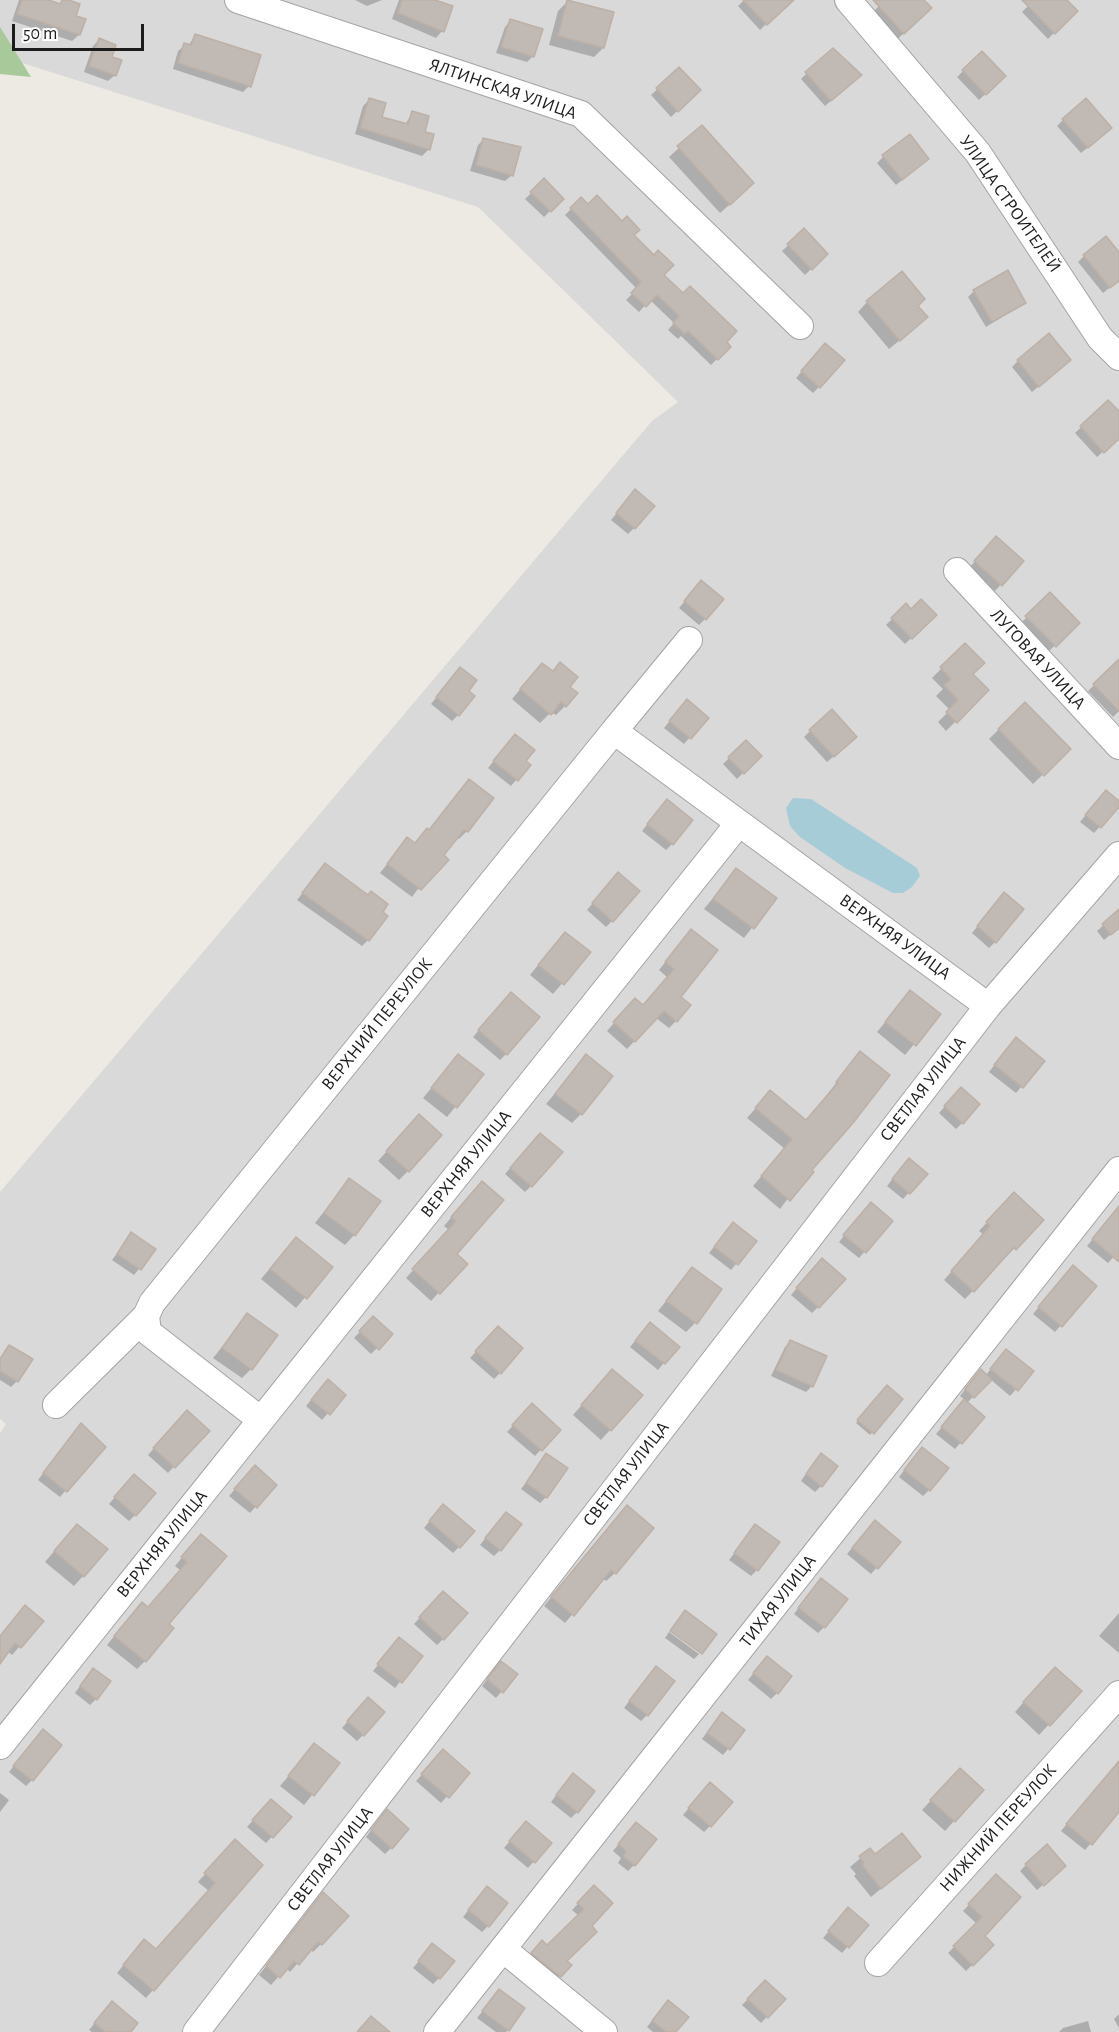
<!DOCTYPE html>
<html>
<head>
<meta charset="utf-8">
<style>
  body { margin:0 }
  #map { position:relative; width:1119px; height:2032px; overflow:hidden; background:#edeae3; font-family:"Alegreya Sans",sans-serif }
  canvas { display:block }
  .scale { position:absolute; left:12px; top:24px; width:132px; height:27px; box-sizing:border-box; border:3px solid #1c1c1c; border-top:0; padding-left:8px; font-size:18px; line-height:21px; white-space:nowrap; color:#1c1c1c; -webkit-text-stroke:4px #fff; paint-order:stroke }
</style>
</head>
<body>
<div id="map">
<canvas width="1119" height="2032"></canvas>
<div class="scale">50 m</div>
</div>
<script>
const context = document.querySelector('canvas').getContext('2d');
context.lineJoin = 'round';
function fillPath(path, color) { context.fillStyle = color; context.fill(path, 'evenodd'); }
const toPath = rows => new Path2D(rows.map(r => 'M' + r).join(''));
function stroke(path, color, width, dash) { context.strokeStyle = color; context.lineWidth = width; context.lineCap = dash ? 'butt' : 'round'; context.setLineDash(dash || []); context.stroke(path); }
function write(font, color, halo, rows, align = 'center') {
  context.font = font + ' "Alegreya Sans",sans-serif'; context.lineWidth = 4.5; context.setLineDash([]); context.textBaseline = 'middle'; context.strokeStyle = halo; context.fillStyle = color; for (const [text, x, y, turn = 0] of rows) {
    context.save(); context.translate(x, y); context.rotate((+turn || 0) * Math.PI / 180); context.textAlign = isNaN(turn) ? turn : align; if (halo) context.strokeText(text, 0, 0); context.fillText(text, 0, 0); context.restore();
  }
}
const residential = toPath([
  [0,0,1119,0,1119,2032,0,2032,0,1433,6,1424,0,1419,0,1192,652,421,678,402,478,207,0,56]
]);
const forest = toPath([
  [0,27,31,77,0,74]
]);
const water = toPath([
  [793,798,811,799,917,868,920,876,912,887,903,893,893,893,845,868,800,837,790,826,786,808]
]);
const shadow = toPath([
  [19,0,44,0,58,5,64,0,74,17,84,20,79,35,72,41,12,21],
  [355,0,382,0,367,6],
  [399,0,435,0,451,7,442,31,436,38,392,19],
  [744,0,785,0,788,3,760,30,738,6],
  [885,0,922,0,921,18,894,42,869,16],
  [1034,0,1065,0,1076,11,1048,39,1022,12],
  [568,1,603,48,594,57,549,45,558,11],
  [511,20,533,56,527,62,496,53,505,27],
  [195,36,249,86,243,92,173,69,178,51,185,45,188,46],
  [99,40,110,58,115,75,108,81,84,72,93,46],
  [982,53,1004,76,979,100,957,77],
  [679,69,699,90,671,117,651,95],
  [807,73,854,81,825,106,801,79],
  [369,100,380,118,405,125,412,113,423,133,432,135,428,150,422,156,355,134,363,106],
  [1063,120,1104,134,1081,153,1057,126],
  [702,127,743,193,720,213,669,157],
  [484,139,512,175,505,181,470,171,478,145],
  [883,157,921,165,896,185,877,163],
  [544,181,562,199,544,217,525,199],
  [581,199,632,235,662,276,729,347,711,365,681,336,678,339,668,330,674,323,650,300,639,312,626,300,637,289,565,215],
  [804,231,826,254,805,275,782,251],
  [1119,255,1119,280,1103,293,1078,262,1084,256],
  [974,291,1025,303,986,327,968,297],
  [867,302,916,306,916,327,889,349,858,312],
  [819,351,819,387,813,393,796,378],
  [1018,361,1063,366,1032,392,1012,367],
  [1108,402,1119,413,1119,437,1097,457,1075,433],
  [630,497,634,528,628,534,611,520],
  [990,544,1022,561,995,591,969,568],
  [695,589,705,619,699,625,679,608],
  [1050,594,1078,623,1045,655,1017,627],
  [906,605,911,611,935,615,905,644,886,625],
  [965,645,971,674,987,690,946,731,938,722,950,710,936,696,943,689,932,678],
  [1113,667,1119,673,1119,711,1113,717,1088,691],
  [552,672,567,687,565,706,556,715,551,712,540,723,512,699,533,674],
  [454,675,467,691,458,715,452,721,431,704],
  [1025,704,1069,749,1033,784,989,739],
  [681,707,707,718,684,744,664,728],
  [810,731,849,743,827,762,804,737],
  [509,742,529,765,511,786,488,768],
  [746,742,760,756,737,779,723,764],
  [461,789,467,831,459,839,456,837,412,897,380,873,407,839,414,844,428,831],
  [1100,798,1119,805,1094,833,1080,822],
  [661,807,672,844,666,850,642,831],
  [325,865,368,940,362,946,297,900],
  [736,870,775,898,744,938,704,909],
  [612,880,612,921,606,927,587,910],
  [999,900,995,942,989,948,972,933],
  [1119,911,1119,927,1104,940,1097,931],
  [684,939,676,1021,669,1028,656,1018,627,1049,607,1031,628,1007,643,1007,667,977,659,970],
  [556,943,589,952,553,994,530,975],
  [910,992,939,1014,905,1055,877,1032],
  [505,1000,506,1054,500,1060,473,1037],
  [1010,1045,1043,1061,1016,1093,989,1072],
  [860,1053,809,1170,780,1209,753,1186,785,1149,747,1118,770,1092,806,1121],
  [458,1056,482,1074,447,1117,423,1098],
  [586,1056,581,1114,572,1123,546,1104],
  [955,1095,962,1123,956,1129,939,1113],
  [410,1126,408,1171,399,1180,378,1161],
  [534,1141,531,1186,525,1192,505,1174],
  [903,1166,926,1174,903,1199,887,1186],
  [349,1180,354,1235,345,1245,315,1223],
  [474,1191,455,1254,465,1264,431,1301,406,1278,449,1230,444,1226],
  [1006,1202,1042,1220,965,1299,944,1280,984,1235,979,1231],
  [865,1210,891,1221,859,1258,839,1242],
  [1106,1223,1119,1223,1119,1251,1108,1263,1087,1246],
  [728,1230,755,1241,731,1270,709,1253],
  [132,1234,154,1250,134,1275,112,1260],
  [287,1248,331,1267,296,1308,261,1279],
  [816,1266,818,1307,812,1313,791,1295],
  [692,1269,695,1323,686,1332,658,1311],
  [1067,1273,1095,1286,1055,1332,1033,1314],
  [248,1315,251,1369,242,1378,213,1358],
  [373,1318,391,1334,371,1354,354,1338],
  [644,1330,677,1347,658,1370,630,1347],
  [492,1334,500,1373,494,1379,470,1358],
  [791,1341,812,1386,806,1392,771,1376,785,1347],
  [9,1346,17,1381,11,1387,0,1380,0,1358],
  [1000,1357,1032,1372,1010,1396,990,1379,967,1403,983,1417,955,1449,936,1434,965,1400,960,1396,975,1377,986,1375],
  [603,1381,610,1430,601,1440,573,1415],
  [322,1387,344,1395,322,1420,306,1406],
  [887,1387,901,1399,870,1435,856,1423],
  [532,1405,559,1430,535,1456,507,1432],
  [181,1418,207,1431,168,1473,148,1455],
  [75,1431,66,1490,60,1497,38,1480],
  [547,1455,546,1497,540,1503,521,1489],
  [916,1455,929,1490,923,1496,899,1477],
  [815,1461,821,1486,815,1492,801,1481],
  [249,1473,275,1485,250,1513,229,1496],
  [128,1482,135,1515,129,1521,109,1504],
  [437,1512,459,1547,453,1553,424,1528],
  [619,1515,615,1573,606,1581,603,1578,565,1623,544,1606],
  [500,1520,500,1550,494,1556,480,1545],
  [755,1526,757,1570,751,1576,729,1560],
  [869,1528,899,1542,871,1574,847,1554],
  [68,1535,83,1576,74,1586,45,1562],
  [193,1544,166,1624,145,1661,137,1669,107,1645,134,1612,148,1609,180,1570,175,1566],
  [815,1586,824,1627,818,1633,794,1614],
  [437,1599,443,1639,437,1645,414,1624],
  [1119,1613,1119,1653,1099,1636],
  [42,1621,12,1655,7,1651,0,1661,0,1636],
  [669,1632,699,1654,694,1659,665,1638],
  [399,1639,421,1656,395,1688,373,1671],
  [761,1664,777,1693,771,1699,748,1680],
  [495,1669,516,1674,496,1698,482,1686],
  [650,1674,647,1715,641,1721,624,1708],
  [87,1676,96,1699,90,1705,75,1693],
  [1045,1678,1080,1691,1039,1735,1015,1712],
  [362,1705,363,1735,357,1741,342,1728],
  [716,1720,743,1731,723,1755,702,1739],
  [37,1737,32,1780,26,1786,9,1772],
  [315,1745,338,1763,304,1805,280,1786],
  [437,1758,468,1773,441,1803,416,1781],
  [1119,1762,1119,1810,1085,1850,1061,1831],
  [951,1779,982,1790,945,1831,922,1810],
  [567,1781,577,1812,571,1818,551,1802],
  [704,1790,710,1826,704,1832,683,1815],
  [0,1793,9,1800,0,1812],
  [265,1807,290,1817,266,1843,247,1827],
  [381,1817,391,1848,385,1854,366,1837],
  [520,1829,550,1843,528,1868,504,1848],
  [630,1830,634,1865,628,1871,618,1863,621,1858,613,1851],
  [228,1849,261,1865,146,1998,117,1973,137,1949,155,1951,209,1891,198,1882],
  [870,1850,875,1856,919,1857,871,1897,854,1876,856,1874,850,1867],
  [1026,1865,1058,1872,1037,1890,1020,1871],
  [996,1876,983,1936,992,1945,966,1971,948,1953,977,1924,963,1911],
  [594,1887,589,1926,565,1962,569,1965,554,1982,526,1959,536,1948,547,1947,579,1916,572,1910],
  [323,1894,321,1944,313,1952,310,1949,290,1972,286,1968,271,1985,259,1975],
  [481,1894,488,1926,482,1932,463,1917],
  [843,1915,867,1925,842,1953,823,1938],
  [427,1951,439,1978,433,1984,413,1968],
  [765,1982,784,1999,761,2023,742,2005],
  [499,1991,508,2030,506,2032,496,2032,477,2018],
  [662,2008,674,2032,653,2032,647,2027],
  [106,2009,129,2032,92,2032,89,2030],
  [1119,2014,1119,2028,1114,2019],
  [1088,2021,1091,2032,1059,2032,1063,2028]
]);
const building = toPath([
  [22,0,49,0,60,4,62,0,69,0,80,4,76,16,86,19,80,35,17,14,22,0],
  [402,0,435,0,453,6,444,32,398,13,402,0],
  [567,0,614,12,604,48,558,36,567,0],
  [743,0,794,0,767,25,743,0],
  [873,0,924,0,932,8,904,34,873,0],
  [1022,0,1067,0,1078,11,1055,34,1022,0],
  [510,19,543,29,534,57,501,47,510,19],
  [195,34,261,55,251,87,178,63,184,43,191,45,195,34],
  [99,38,116,45,112,57,122,60,116,76,89,66,99,38],
  [833,48,862,75,831,101,805,72,833,48],
  [982,51,1006,76,986,95,962,70,982,51],
  [679,67,701,90,678,112,656,88,679,67],
  [369,98,386,103,382,117,408,124,412,111,429,116,425,132,434,134,430,150,360,128,369,98],
  [1086,98,1112,128,1088,148,1062,119,1086,98],
  [702,125,754,183,730,205,677,146,702,125],
  [910,134,929,159,902,180,882,155,910,134],
  [483,138,521,147,513,176,476,165,483,138],
  [544,178,564,199,551,212,530,192,544,178],
  [597,195,622,221,627,216,640,230,634,235,654,255,658,250,674,265,664,275,683,293,690,286,737,331,727,342,731,347,718,360,688,331,685,334,673,323,679,316,657,295,646,307,631,293,641,282,570,208,581,197,588,204,597,195],
  [804,228,828,254,812,270,787,244,804,228],
  [1106,236,1119,252,1119,281,1110,288,1083,255,1106,236],
  [1008,270,1026,303,992,322,973,290,1008,270],
  [902,271,925,299,918,306,928,317,900,341,866,301,902,271],
  [1049,333,1071,360,1039,387,1017,360,1049,333],
  [825,343,845,360,820,388,801,371,825,343],
  [1108,400,1119,411,1119,439,1104,453,1080,426,1108,400],
  [635,489,655,506,635,529,616,513,635,489],
  [996,536,1024,561,1002,586,974,561,996,536],
  [701,580,724,599,706,620,684,601,701,580],
  [1050,592,1080,623,1056,647,1025,616,1050,592],
  [921,599,937,615,912,639,891,618,906,603,911,609,921,599],
  [965,643,985,663,973,674,989,690,957,723,946,712,958,700,944,685,951,679,940,667,965,643],
  [1119,659,1119,711,1093,684,1119,659],
  [560,662,578,677,570,687,578,693,566,707,561,702,551,715,520,689,542,663,553,671,560,662],
  [460,667,477,680,469,691,475,696,459,716,436,697,460,667],
  [687,699,709,718,691,739,669,721,687,699],
  [1025,702,1071,749,1044,776,998,729,1025,702],
  [832,709,857,737,834,757,809,730,832,709],
  [515,734,535,750,526,761,531,765,518,781,493,761,515,734],
  [746,740,762,756,744,774,728,757,746,740],
  [469,779,494,798,468,832,464,830,444,855,449,860,421,890,387,864,407,837,415,843,427,828,429,830,469,779],
  [1106,790,1119,801,1119,807,1101,828,1085,815,1106,790],
  [667,799,693,820,673,845,647,824,667,799],
  [325,863,368,895,371,891,388,904,383,912,388,916,369,941,302,893,325,863],
  [736,868,777,898,754,929,713,899,736,868],
  [618,872,640,891,613,922,592,903,618,872],
  [1004,892,1024,909,996,943,977,926,1004,892],
  [1119,909,1119,928,1111,935,1102,924,1119,909],
  [691,929,718,950,681,997,691,1005,677,1022,664,1011,635,1042,613,1022,635,998,643,1005,674,969,665,962,691,929],
  [565,932,591,952,564,985,538,965,565,932],
  [910,990,941,1014,916,1046,885,1022,910,990],
  [511,992,540,1017,507,1055,478,1030,511,992],
  [1016,1037,1045,1061,1023,1088,994,1065,1016,1037],
  [860,1051,890,1075,853,1123,812,1170,814,1172,790,1201,761,1176,792,1139,755,1108,770,1090,806,1120,838,1083,836,1082,860,1051],
  [458,1054,484,1074,457,1108,431,1088,458,1054],
  [586,1054,613,1076,582,1115,555,1094,586,1054],
  [961,1087,980,1104,963,1124,944,1106,961,1087],
  [419,1114,442,1135,409,1172,386,1151,419,1114],
  [540,1133,563,1152,532,1187,510,1168,540,1133],
  [909,1158,928,1174,910,1194,892,1179,909,1158],
  [349,1178,381,1201,355,1236,324,1213,349,1178],
  [482,1181,504,1200,457,1254,468,1264,440,1294,412,1269,456,1221,451,1217,482,1181],
  [1014,1192,1044,1220,1016,1250,1014,1247,974,1292,951,1271,990,1226,986,1222,1014,1192],
  [871,1202,893,1221,866,1253,843,1235,871,1202],
  [1119,1206,1119,1262,1092,1239,1119,1206],
  [733,1222,757,1241,738,1265,714,1247,733,1222],
  [131,1232,156,1249,141,1270,117,1254,131,1232],
  [296,1237,333,1267,307,1299,270,1269,296,1237],
  [822,1258,846,1279,819,1308,796,1288,822,1258],
  [1073,1265,1097,1286,1062,1327,1038,1307,1073,1265],
  [692,1267,722,1289,697,1324,666,1301,692,1267],
  [247,1313,278,1335,252,1370,222,1348,247,1313],
  [373,1316,393,1334,379,1350,359,1331,373,1316],
  [650,1322,680,1347,665,1364,635,1341,650,1322],
  [498,1326,523,1348,501,1374,475,1351,498,1326],
  [790,1340,827,1356,813,1387,776,1370,790,1340],
  [9,1345,33,1359,18,1382,0,1371,0,1359,9,1345],
  [1006,1349,1034,1371,1018,1391,990,1369,1006,1349],
  [612,1369,643,1395,611,1431,581,1405,612,1369],
  [981,1369,992,1380,974,1398,965,1389,981,1369],
  [328,1379,346,1395,330,1415,311,1400,328,1379],
  [887,1385,903,1399,874,1434,857,1420,887,1385],
  [964,1399,985,1417,962,1444,941,1427,964,1399],
  [532,1403,561,1430,542,1451,512,1425,532,1403],
  [187,1410,210,1431,175,1468,153,1448,187,1410],
  [81,1423,106,1447,67,1492,43,1473,81,1423],
  [922,1447,949,1468,930,1491,904,1470,922,1447],
  [546,1453,568,1468,547,1498,526,1483,546,1453],
  [821,1453,838,1466,822,1487,806,1474,821,1453],
  [255,1465,277,1485,257,1508,234,1489,255,1465],
  [134,1474,156,1493,136,1516,114,1497,134,1474],
  [443,1504,475,1531,460,1548,429,1521,443,1504],
  [627,1505,654,1528,616,1574,611,1570,574,1616,551,1597,627,1505],
  [506,1512,522,1524,501,1551,485,1538,506,1512],
  [875,1520,901,1542,878,1569,852,1548,875,1520],
  [77,1524,108,1549,84,1577,54,1551,77,1524],
  [755,1524,780,1542,758,1571,734,1553,755,1524],
  [201,1534,227,1556,169,1624,174,1628,146,1662,114,1636,142,1602,148,1607,187,1562,181,1557,201,1534],
  [821,1578,848,1599,825,1628,798,1608,821,1578],
  [443,1591,468,1613,444,1640,419,1617,443,1591],
  [25,1605,44,1621,21,1648,15,1643,0,1664,0,1636,25,1605],
  [685,1610,717,1634,702,1654,670,1631,685,1610],
  [399,1637,423,1656,402,1683,377,1664,399,1637],
  [767,1656,792,1676,778,1694,753,1673,767,1656],
  [501,1661,518,1674,503,1693,487,1679,501,1661],
  [656,1666,675,1681,648,1716,629,1701,656,1666],
  [1055,1667,1082,1691,1050,1726,1023,1702,1055,1667],
  [93,1668,111,1681,97,1700,80,1686,93,1668],
  [368,1697,385,1712,364,1736,347,1721,368,1697],
  [722,1712,745,1730,730,1750,707,1733,722,1712],
  [43,1729,62,1745,33,1781,13,1766,43,1729],
  [314,1743,340,1763,314,1796,288,1776,314,1743],
  [443,1749,470,1773,449,1798,421,1774,443,1749],
  [1119,1761,1119,1812,1092,1845,1066,1824,1119,1761],
  [960,1768,984,1790,955,1822,930,1800,960,1768],
  [573,1773,595,1791,578,1813,556,1795,573,1773],
  [710,1782,733,1802,711,1827,688,1808,710,1782],
  [271,1799,292,1817,273,1838,252,1820,271,1799],
  [387,1809,409,1829,392,1849,371,1830,387,1809],
  [526,1821,552,1843,535,1863,509,1841,526,1821],
  [636,1822,657,1839,635,1866,623,1856,626,1851,618,1844,636,1822],
  [902,1833,921,1857,881,1889,862,1865,864,1863,859,1856,870,1848,875,1854,902,1833],
  [235,1839,263,1865,154,1991,123,1965,144,1939,156,1949,215,1883,204,1873,235,1839],
  [1047,1844,1066,1866,1044,1886,1025,1864,1047,1844],
  [996,1874,1021,1897,985,1936,994,1945,973,1966,953,1946,982,1917,968,1904,996,1874],
  [594,1885,613,1903,592,1926,597,1932,567,1961,572,1965,561,1977,531,1953,542,1940,547,1945,584,1909,577,1903,594,1885],
  [487,1886,508,1903,489,1927,468,1910,487,1886],
  [323,1892,349,1916,322,1945,318,1942,299,1965,294,1961,280,1978,266,1966,323,1892],
  [848,1907,869,1925,849,1948,828,1931,848,1907],
  [432,1943,455,1961,440,1979,418,1961,432,1943],
  [765,1980,786,1999,768,2018,747,1999,765,1980],
  [499,1989,525,2008,509,2031,482,2011,499,1989],
  [668,2000,689,2017,676,2032,666,2032,652,2021,668,2000],
  [112,2001,138,2023,131,2032,105,2032,94,2023,112,2001],
  [371,2016,390,2032,357,2032,371,2016]
]);
const minor = toPath([
  [238,0,581,114,800,326],
  [848,0,978,153,1100,338,1119,357],
  [957,571,1119,746],
  [614,731,689,640],
  [56,1405,146,1316],
  [261,1420,148,1332,146,1316,152,1303,614,731,739,823],
  [0,1746,739,823,988,1006],
  [503,1949,604,2032],
  [878,1963,1119,1694],
  [196,2032,988,1006,1119,855],
  [437,2032,1119,1170]
]);
const streetNames = [
  ["ЯЛТИНСКАЯ УЛИЦА",503,89,19],
  ["УЛИЦА СТРОИТЕЛЕЙ",1010,204,55],
  ["ЛУГОВАЯ УЛИЦА",1038,659,47],
  ["ВЕРХНЯЯ УЛИЦА",895,937,36],
  ["ВЕРХНИЙ ПЕРЕУЛОК",377,1024,-51],
  ["СВЕТЛАЯ УЛИЦА",923,1089,-52],
  ["ВЕРХНЯЯ УЛИЦА",466,1164,-51],
  ["СВЕТЛАЯ УЛИЦА",626,1474,-52],
  ["ВЕРХНЯЯ УЛИЦА",162,1544,-51],
  ["ТИХАЯ УЛИЦА",778,1601,-52],
  ["НИЖНИЙ ПЕРЕУЛОК",998,1828,-48],
  ["СВЕТЛАЯ УЛИЦА",330,1859,-52]
];
fillPath(residential, '#dad9d9');
fillPath(forest, '#a8c99a');
fillPath(water, '#a6ccd8');
fillPath(shadow, '#0003');
fillPath(building, '#c1b9b3');
stroke(building, '#bdb0a6', 1.5);
stroke(minor, '#a3a3a3', 28);
stroke(minor, '#fff', 26);
write('18px', '#1c1c1c', '#fff', streetNames);
</script>
</body>
</html>
